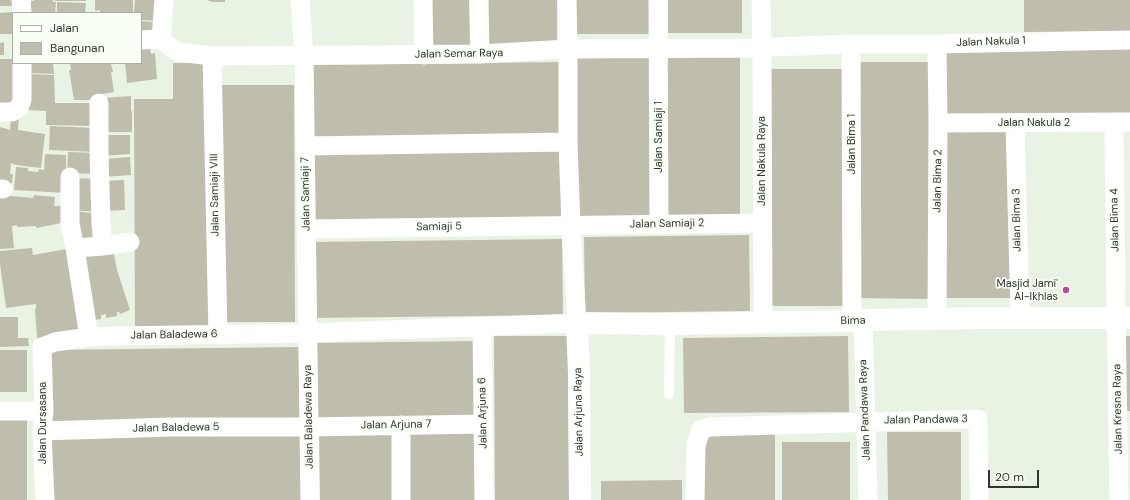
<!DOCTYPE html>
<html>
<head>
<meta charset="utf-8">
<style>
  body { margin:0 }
  #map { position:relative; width:1130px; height:500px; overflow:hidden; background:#e9f3e3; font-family:"DM Sans",sans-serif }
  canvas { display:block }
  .legend { position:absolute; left:12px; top:12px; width:130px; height:52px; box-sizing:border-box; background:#f9fff5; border:1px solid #a9afa6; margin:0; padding:5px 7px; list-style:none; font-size:12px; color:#323630 }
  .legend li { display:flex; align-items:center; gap:8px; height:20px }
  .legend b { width:20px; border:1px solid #a9afa6 }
  .scale { position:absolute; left:988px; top:470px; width:51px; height:18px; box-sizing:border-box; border:2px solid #323630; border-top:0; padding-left:5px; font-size:12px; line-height:14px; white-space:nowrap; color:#323630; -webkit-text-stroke:3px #f9fff5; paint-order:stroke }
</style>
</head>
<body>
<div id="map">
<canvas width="1130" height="500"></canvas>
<ul class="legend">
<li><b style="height:5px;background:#fff"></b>Jalan</li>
<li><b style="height:11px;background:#bfbdac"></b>Bangunan</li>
</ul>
<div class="scale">20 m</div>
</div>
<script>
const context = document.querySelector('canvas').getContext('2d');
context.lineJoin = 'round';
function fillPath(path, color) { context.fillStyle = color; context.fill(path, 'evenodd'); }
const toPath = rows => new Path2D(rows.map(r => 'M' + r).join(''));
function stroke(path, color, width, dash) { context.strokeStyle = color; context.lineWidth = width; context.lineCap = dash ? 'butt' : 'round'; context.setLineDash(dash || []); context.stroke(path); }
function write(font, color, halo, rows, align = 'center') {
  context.font = font + ' "DM Sans",sans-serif'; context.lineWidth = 3.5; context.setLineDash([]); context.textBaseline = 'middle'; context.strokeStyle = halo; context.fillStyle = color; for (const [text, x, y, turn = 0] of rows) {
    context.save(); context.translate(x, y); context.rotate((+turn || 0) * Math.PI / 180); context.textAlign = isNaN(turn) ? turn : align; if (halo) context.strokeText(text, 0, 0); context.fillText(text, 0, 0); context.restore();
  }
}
const building = toPath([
  [0,0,16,0,16,6,0,6],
  [34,0,53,0,53,2,56,2,55,13,30,13,29,3,31,3,31,1,34,1],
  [55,0,86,0,86,1,55,1],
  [95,0,133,0,133,13,100,13,100,10,95,11],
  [135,0,160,0,159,21,141,20,141,13,134,13],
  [207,0,225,0,225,2,212,2],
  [431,0,469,0,470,46,431,46],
  [483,0,557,0,557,49,484,50],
  [576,0,650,0,650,34,576,34],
  [668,0,742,0,742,33,668,33],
  [1024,0,1130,0,1130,31,1024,32],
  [57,2,86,3,85,13,57,13],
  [12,12,13,34,0,34,0,13],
  [141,21,153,22,155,38,141,38],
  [4,42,4,55,0,55,0,43],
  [1130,43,1130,119,941,121,940,45],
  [141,47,150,47,151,54,155,53,157,79,127,83,125,63,141,63],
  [575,53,650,53,650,220,576,220],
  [666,54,740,54,740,221,667,221],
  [0,59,13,59,19,105,0,109],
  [561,62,562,138,310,141,308,65],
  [855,62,929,62,930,299,856,298],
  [26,63,53,63,54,74,26,73],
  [70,63,111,64,113,72,111,72,114,92,97,95,98,100,74,100,69,70,71,70],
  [173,63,208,63,210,333,135,332,134,99,173,99],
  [771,69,844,69,845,306,771,306],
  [26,74,54,75,55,103,97,103,96,126,46,125,46,111,25,110],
  [220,85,294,85,295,322,221,322],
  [131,96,131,111,132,111,132,132,102,132,102,98],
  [11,116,19,117,18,130,45,134,41,168,16,165,11,163,10,174,13,174,12,183,8,183,0,185,0,127,10,130],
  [50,126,95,128,96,152,49,150],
  [939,131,1012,131,1013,298,939,298],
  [100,135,130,135,130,154,101,156],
  [561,147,562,223,309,225,308,150],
  [68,152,97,153,96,174,67,173],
  [45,154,66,155,66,193,14,190,16,167,28,168,28,171,38,172,39,169,44,170],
  [130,157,131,175,103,177,104,159],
  [73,178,98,179,96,212,71,210],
  [124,180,125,210,104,211,102,181],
  [0,195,33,198,34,195,55,197,54,206,66,206,66,222,36,228,36,226,17,227,17,225,12,226,14,248,0,249],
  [75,211,98,214,96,242,77,240],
  [749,235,750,311,585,313,584,237],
  [562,239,563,315,310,318,309,242],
  [32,248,33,255,72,248,84,335,37,338,35,309,36,308,36,304,6,308,0,264,0,251],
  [113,249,117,270,130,310,120,314,119,312,117,312,117,316,106,318,106,314,101,315,101,319,87,321,83,292,91,290,78,254],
  [0,317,18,317,18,338,28,338,29,346,0,347],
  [494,336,568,336,569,500,495,500],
  [848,336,849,412,684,413,683,338],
  [1121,336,1130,336,1130,411,1122,411],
  [478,341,479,416,313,418,312,343],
  [299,347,300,423,47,426,46,350],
  [0,350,27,350,27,392,0,392],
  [0,420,27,420,27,500,0,500],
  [406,428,480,428,480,500,406,500],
  [319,429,393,429,394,500,320,500],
  [775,430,775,500,701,500,704,433],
  [300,431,301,500,48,500,47,434],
  [887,432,961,432,961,500,888,500],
  [782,442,850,442,850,500,782,500],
  [682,480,682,500,601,500,601,481]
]);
const service = toPath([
  [669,394,670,324]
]);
const minor = toPath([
  [21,0,22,13],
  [300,0,304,55,310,500],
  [423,0,424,55],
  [479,0,480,54],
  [658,0,659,225],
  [761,0,762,48,763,322],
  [161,39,170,47,178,52,212,56,480,54,568,49,762,48],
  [161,39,164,0],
  [141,40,161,39],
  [851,44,937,44,1130,40],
  [937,44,938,123,937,319],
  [774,47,851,44,852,321,863,320,868,500],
  [212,56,218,335],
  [99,103,99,152,101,224,103,246],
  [0,112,12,112,19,108,22,100,22,63],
  [1114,122,1116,310,1119,500],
  [938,123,1130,122],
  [1015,123,1020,318],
  [306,146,568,142],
  [70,177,70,224,75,248,89,337],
  [0,189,3,189],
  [307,229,762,223],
  [75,248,103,246,130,242],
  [482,327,484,500],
  [0,411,44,411],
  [401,425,401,500],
  [42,431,172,427,309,427,483,424],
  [45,500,42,431,44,411,42,347,55,342,89,337,116,336,308,333,577,323,571,226,568,142,568,49,567,0],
  [695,500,696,445,701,430,710,427,978,419,979,500]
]);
const tertiary = toPath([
  [863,320,981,318,1130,318],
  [580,500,579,373,577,323,670,324,852,321]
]);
const markers = [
  [1066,290,4,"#b947a2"]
];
const streetNames = [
  ["Jalan Nakula 1",991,42,-2],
  ["Jalan Semar Raya",459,54,-1],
  ["Jalan Nakula 2",1034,123],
  ["Jalan Samiaji 1",659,137,-90],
  ["Jalan Bima 1",852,144,-90],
  ["Jalan Nakula Raya",762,161,-90],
  ["Jalan Bima 2",938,181,-89],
  ["Jalan Samiaji 7",306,194,-91],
  ["Jalan Samiaji VIII",215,195,-91],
  ["Jalan Bima 3",1017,220,-91],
  ["Jalan Bima 4",1115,220,-91],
  ["Jalan Samiaji 2",667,224,-1],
  ["Samiaji 5",439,227,-1],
  ["Bima",853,321,-2],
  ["Jalan Baladewa 6",174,335,-1],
  ["Jalan Kresna Raya",1118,409,-91],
  ["Jalan Pandawa Raya",865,410,-92],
  ["Jalan Arjuna Raya",579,412,-91],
  ["Jalan Arjuna 6",483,413,-91],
  ["Jalan Baladewa Raya",309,417,-91],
  ["Jalan Pandawa 3",926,420,-1],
  ["Jalan Dursasana",43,423,-90],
  ["Jalan Arjuna 7",396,425,-1],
  ["Jalan Baladewa 5",176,428,-1]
];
const poiNames = [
  ["Masjid Jami'",1058,284],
  ["Al-Ikhlas",1058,297]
];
fillPath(building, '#bfbdac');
stroke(service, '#fff', 10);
stroke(minor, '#fff', 19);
stroke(tertiary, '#fff', 22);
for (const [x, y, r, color] of markers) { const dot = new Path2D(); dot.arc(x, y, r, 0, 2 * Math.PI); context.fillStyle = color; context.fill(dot); stroke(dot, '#f9fff5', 1.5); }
write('11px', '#323630', '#f9fff5', streetNames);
write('11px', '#323630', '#f9fff5', poiNames, 'right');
</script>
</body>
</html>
